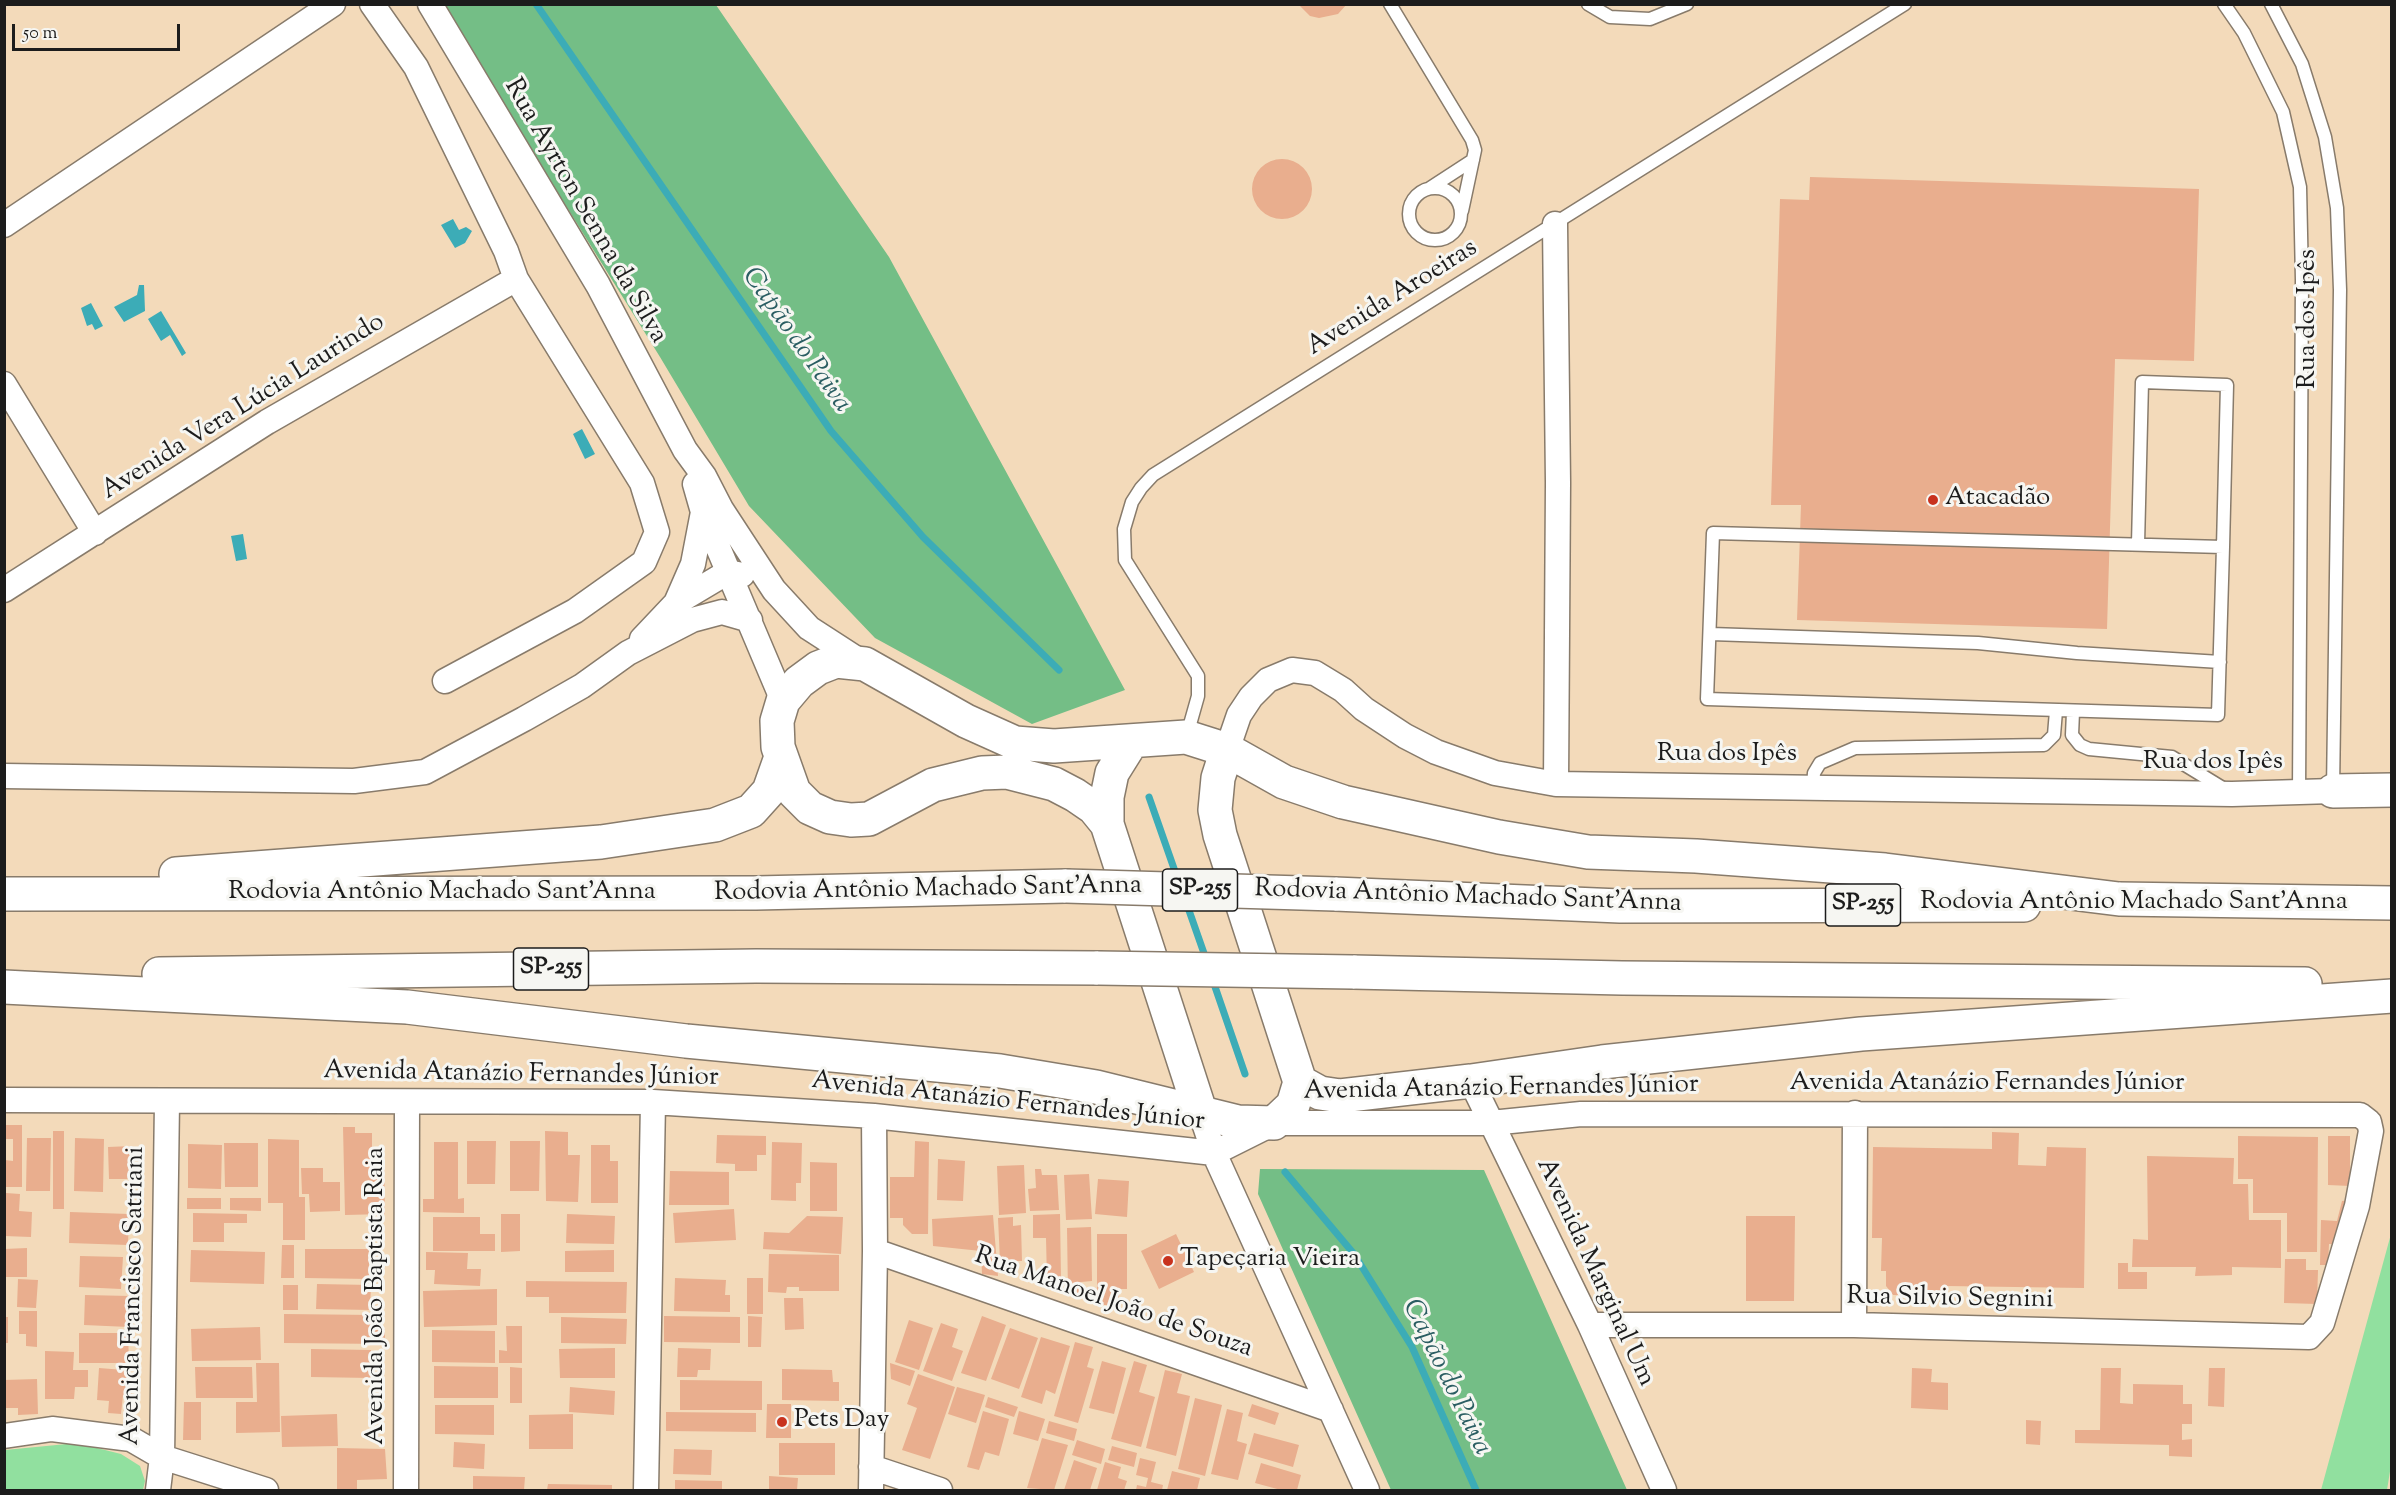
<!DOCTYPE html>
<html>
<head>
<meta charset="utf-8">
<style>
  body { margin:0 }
  #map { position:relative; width:2396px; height:1495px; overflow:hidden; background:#f3daba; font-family:"Sorts Mill Goudy",serif }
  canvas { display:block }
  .frame { position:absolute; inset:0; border:6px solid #1c1c1c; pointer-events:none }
  .scale { position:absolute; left:12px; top:24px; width:168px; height:27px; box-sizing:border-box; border:3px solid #1c1c1c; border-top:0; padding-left:8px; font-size:18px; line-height:21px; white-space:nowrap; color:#1c1c1c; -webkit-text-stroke:4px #f6f6f2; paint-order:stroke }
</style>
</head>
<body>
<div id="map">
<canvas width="2396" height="1495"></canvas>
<div class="frame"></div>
<div class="scale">50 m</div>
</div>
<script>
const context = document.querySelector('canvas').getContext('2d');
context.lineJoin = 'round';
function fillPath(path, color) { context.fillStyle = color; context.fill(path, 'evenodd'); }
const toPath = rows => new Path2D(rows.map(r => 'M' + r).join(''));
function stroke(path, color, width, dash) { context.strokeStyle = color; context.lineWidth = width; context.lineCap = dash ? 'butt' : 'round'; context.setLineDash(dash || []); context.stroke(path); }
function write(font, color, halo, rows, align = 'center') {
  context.font = font + ' "Sorts Mill Goudy",serif'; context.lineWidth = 6; context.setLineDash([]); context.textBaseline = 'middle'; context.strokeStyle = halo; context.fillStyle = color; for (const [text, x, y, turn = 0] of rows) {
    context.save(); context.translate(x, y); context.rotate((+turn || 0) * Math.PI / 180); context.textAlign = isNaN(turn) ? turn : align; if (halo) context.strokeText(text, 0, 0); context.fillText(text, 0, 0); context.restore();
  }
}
const green = toPath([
  [2391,1234,2392,1459,2387,1490,2321,1490],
  [77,1443,121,1454,140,1466,145,1481,143,1490,5,1490,5,1450]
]);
const forest = toPath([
  [441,5,716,5,889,257,1125,690,1032,724,875,638,749,506,660,357],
  [1260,1169,1484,1170,1627,1490,1391,1490,1258,1194]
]);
const water = toPath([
  [453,219,459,230,466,227,472,231,465,243,455,248,441,225],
  [139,285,144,285,145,311,124,322,114,307,137,295],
  [91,303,103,326,95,330,92,324,87,326,81,308],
  [161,311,186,353,182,356,170,335,161,341,148,319],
  [582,429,595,454,585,459,573,434],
  [243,534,247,559,236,561,231,536]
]);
const stream = toPath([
  [536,4,831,431,923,537,1059,670],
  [1149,797,1178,880],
  [1185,899,1206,959],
  [1212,978,1245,1074],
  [1285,1172,1354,1254,1412,1347,1476,1490]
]);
const building = toPath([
  [1298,4,1347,4,1338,14,1319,18,1310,16],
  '1252 189a30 30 0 1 1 60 0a30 30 0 1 1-60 0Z',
  [1810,177,2199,189,2194,361,2115,359,2107,629,1797,620,1801,505,1771,505,1780,199,1809,200],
  [4,1125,22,1125,22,1187,5,1187,5,1160,13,1161,13,1139,4,1139],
  [343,1127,355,1127,355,1133,372,1133,372,1151,384,1151,385,1214,345,1215],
  [53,1131,64,1131,64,1209,53,1209],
  [545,1131,568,1132,568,1155,580,1155,578,1202,546,1201],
  [1992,1132,2019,1133,2018,1165,2046,1166,2047,1147,2086,1148,2084,1288,1947,1286,1947,1296,1893,1295,1886,1286,1886,1271,1881,1271,1882,1238,1872,1238,1873,1147,1992,1149],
  [717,1135,766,1136,766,1155,757,1155,757,1171,735,1171,735,1164,716,1163],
  [2238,1136,2318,1137,2317,1252,2287,1252,2287,1213,2253,1213,2253,1179,2238,1179],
  [2328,1136,2350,1136,2350,1186,2328,1185],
  [27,1138,51,1138,50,1191,26,1191],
  [75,1138,104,1139,103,1192,74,1191],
  [268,1139,299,1140,299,1197,305,1197,305,1240,283,1240,283,1203,268,1203],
  [467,1141,496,1141,495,1184,467,1184],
  [510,1141,540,1141,539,1191,510,1191],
  [915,1141,929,1142,928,1234,912,1234,903,1225,903,1218,890,1218,890,1177,914,1177],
  [434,1142,458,1142,458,1199,464,1198,464,1213,423,1212,423,1199,434,1199],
  [772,1142,802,1143,801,1183,796,1183,796,1201,771,1200],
  [224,1143,258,1143,258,1187,225,1187],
  [188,1144,222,1145,221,1189,188,1188],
  [591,1145,610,1145,610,1161,618,1161,618,1203,591,1203],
  [132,1146,133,1179,109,1179,108,1147],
  [2147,1156,2234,1158,2233,1184,2248,1184,2249,1220,2281,1220,2281,1268,2232,1267,2232,1275,2195,1276,2196,1267,2132,1267,2133,1239,2148,1240],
  [938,1159,965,1161,963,1201,937,1200],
  [810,1162,837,1163,837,1211,810,1211],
  [1024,1165,1026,1213,999,1215,997,1166],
  [301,1168,323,1168,323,1182,340,1182,340,1211,310,1212,309,1194,302,1194],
  [1035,1169,1041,1169,1042,1175,1057,1175,1059,1210,1030,1211,1028,1189,1036,1188],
  [670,1171,729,1172,729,1205,669,1205],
  [1089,1174,1092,1219,1066,1220,1064,1175],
  [1098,1179,1129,1181,1127,1217,1095,1214],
  [6,1193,20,1194,19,1211,32,1212,31,1237,4,1236],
  [187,1198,221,1198,221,1209,187,1209],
  [230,1198,261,1198,261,1211,230,1210],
  [2352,1200,2341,1244,2329,1244,2328,1265,2320,1265,2321,1220,2337,1221,2342,1201],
  [734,1209,736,1240,675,1243,673,1213],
  [70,1212,129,1214,128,1245,69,1243],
  [193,1213,247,1214,247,1223,224,1223,224,1242,193,1242],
  [501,1214,520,1214,520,1251,501,1252],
  [567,1214,615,1216,614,1244,566,1243],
  [1060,1214,1061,1280,1047,1280,1046,1238,1033,1238,1033,1215],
  [993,1215,998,1276,982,1274,981,1251,933,1246,932,1219],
  [807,1216,843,1217,841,1254,763,1249,764,1232,789,1233],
  [1746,1216,1795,1216,1794,1301,1746,1301],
  [433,1217,480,1217,480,1234,495,1234,495,1251,433,1251],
  [1013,1217,1013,1226,1021,1225,1022,1261,1000,1261,998,1218],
  [1091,1227,1092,1281,1081,1282,1082,1294,1068,1294,1067,1228],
  [1097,1234,1127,1234,1127,1289,1119,1289,1119,1305,1097,1305],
  [1176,1234,1194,1272,1159,1289,1141,1251],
  [282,1245,294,1245,294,1278,281,1278],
  [27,1248,27,1277,4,1277,4,1249],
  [305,1249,369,1249,369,1279,305,1278],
  [191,1250,265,1252,264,1284,190,1282],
  [614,1250,614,1272,565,1272,565,1251],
  [426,1252,468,1253,467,1269,481,1269,480,1286,434,1284,435,1270,426,1270],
  [769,1254,839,1255,839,1291,799,1291,799,1287,787,1287,786,1293,768,1292],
  [80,1256,123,1257,121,1289,79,1287],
  [2285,1259,2306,1259,2306,1270,2318,1270,2317,1304,2284,1303],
  [2118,1263,2128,1263,2128,1272,2147,1272,2147,1289,2118,1289],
  [675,1278,726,1280,725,1295,730,1295,730,1312,674,1311],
  [747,1278,763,1278,763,1314,747,1314],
  [18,1279,38,1280,36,1308,17,1307],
  [526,1281,627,1282,626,1313,549,1313,549,1297,526,1297],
  [317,1284,371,1285,370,1310,316,1309],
  [283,1285,298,1285,298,1310,283,1310],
  [497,1289,497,1325,424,1327,423,1291],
  [85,1295,130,1296,129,1327,84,1325],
  [784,1298,803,1298,804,1329,785,1330],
  [19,1311,37,1311,37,1347,26,1346,26,1334,19,1334],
  [284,1314,374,1315,374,1329,385,1329,385,1344,284,1343],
  [664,1316,740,1317,740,1343,664,1342],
  [748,1316,762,1317,761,1347,748,1347],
  [982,1316,1006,1325,986,1381,961,1373],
  [4,1317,8,1317,8,1343,4,1343],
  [561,1317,627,1319,626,1344,561,1343],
  [909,1320,933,1328,919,1370,895,1362],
  [941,1323,958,1329,952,1347,963,1351,952,1381,923,1371],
  [506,1326,522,1326,522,1363,499,1363,499,1350,507,1351],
  [260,1327,261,1360,192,1361,191,1329],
  [1010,1328,1038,1338,1019,1389,991,1379],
  [432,1330,495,1331,495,1363,432,1362],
  [79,1333,128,1333,129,1363,79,1363],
  [1041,1337,1070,1346,1055,1394,1046,1390,1042,1404,1021,1397],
  [1075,1342,1093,1347,1087,1367,1094,1369,1078,1423,1054,1416],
  [615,1348,615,1378,560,1378,559,1349],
  [678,1348,711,1349,710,1370,698,1370,697,1377,677,1377],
  [311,1349,371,1350,371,1378,311,1377],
  [45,1351,74,1352,73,1370,88,1370,88,1387,75,1387,74,1399,45,1399],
  [1102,1361,1126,1368,1114,1414,1089,1408],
  [1134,1361,1147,1365,1139,1392,1155,1397,1141,1447,1111,1439],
  [256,1363,279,1363,280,1432,236,1433,236,1402,257,1402],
  [890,1363,915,1371,910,1386,891,1379],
  [434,1366,498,1367,498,1398,434,1398],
  [195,1367,252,1367,253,1398,196,1398],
  [510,1367,522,1368,522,1403,510,1403],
  [99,1368,124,1370,124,1375,133,1376,132,1396,123,1395,121,1414,108,1413,109,1401,97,1400],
  [1912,1368,1932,1369,1931,1382,1948,1383,1948,1410,1911,1408],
  [2101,1368,2121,1368,2120,1403,2133,1404,2133,1384,2183,1385,2183,1404,2192,1404,2192,1424,2182,1424,2182,1440,2192,1439,2192,1457,2169,1456,2169,1445,2075,1443,2075,1430,2100,1430],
  [2209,1368,2225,1368,2224,1407,2208,1406],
  [782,1369,832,1370,833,1382,839,1382,839,1401,782,1400],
  [1165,1370,1182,1374,1177,1393,1190,1396,1176,1456,1146,1448],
  [918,1374,955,1387,930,1459,902,1450,917,1408,907,1404],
  [37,1379,38,1414,18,1415,18,1408,4,1408,4,1380],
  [680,1380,762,1381,762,1410,680,1410],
  [570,1387,615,1391,614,1415,569,1412],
  [957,1387,985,1395,976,1423,948,1414],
  [988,1397,1018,1407,1014,1417,985,1407],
  [1195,1398,1222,1405,1205,1476,1178,1469],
  [184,1402,201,1402,201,1440,183,1440],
  [767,1404,791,1404,791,1438,766,1438],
  [1252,1404,1279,1413,1275,1425,1248,1416],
  [435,1405,494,1405,494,1435,435,1434],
  [1227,1409,1243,1413,1237,1441,1247,1444,1238,1480,1211,1474],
  [983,1411,1009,1419,999,1456,985,1452,979,1470,967,1467],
  [1019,1411,1045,1419,1038,1441,1013,1434],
  [666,1412,756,1413,756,1432,666,1431],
  [337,1414,338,1446,282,1447,281,1416],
  [573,1414,573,1449,529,1449,529,1415],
  [2026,1420,2041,1421,2040,1445,2026,1444],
  [1049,1421,1077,1429,1074,1441,1046,1433],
  [1254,1433,1299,1445,1293,1467,1248,1454],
  [1042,1438,1068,1445,1054,1490,1027,1488],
  [1077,1440,1105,1449,1101,1464,1072,1455],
  [454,1442,485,1444,484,1469,453,1467],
  [779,1443,835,1443,835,1475,779,1475],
  [1112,1446,1137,1453,1134,1467,1108,1460],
  [337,1448,385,1449,387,1479,357,1480,357,1490,337,1490],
  [674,1449,712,1450,711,1475,673,1474],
  [1140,1458,1156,1462,1151,1482,1163,1485,1162,1490,1136,1490,1137,1485,1146,1487,1148,1478,1136,1475],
  [1074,1460,1097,1468,1090,1490,1064,1490],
  [1105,1462,1121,1467,1118,1478,1127,1481,1124,1490,1097,1490],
  [1261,1463,1301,1475,1297,1490,1281,1490,1255,1483],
  [1172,1471,1200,1478,1197,1490,1167,1490],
  [473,1476,525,1477,524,1490,473,1490],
  [769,1476,798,1478,797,1490,769,1490],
  [675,1480,722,1481,722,1490,675,1490],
  [548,1484,612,1485,612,1490,547,1490]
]);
const service = toPath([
  [1390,4,1472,140,1475,150,1462,211],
  [1588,4,1610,17,1650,19,1687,4],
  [2224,4,2244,33,2283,112,2300,187,2302,280,2299,792],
  [2271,4,2302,64,2325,137,2337,208,2340,290,2333,790],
  '1409 214a26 26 0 1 1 52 0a26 26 0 1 1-52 0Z',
  [1430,188,1473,160],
  [2138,544,2142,382,2227,385,2223,547,2218,715,1707,699,1713,533,2223,547],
  [1711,634,1978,643,2077,653,2220,662],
  [2073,712,2072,735,2080,745,2089,749,2172,757,2226,790],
  [1187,735,1198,696,1198,676,1125,560,1124,529,1132,502,1141,488,1153,475,1905,4],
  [1813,786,1814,773,1820,763,1855,748,2044,745,2054,735,2056,711]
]);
const minor = toPath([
  [372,4,416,67,506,251,516,279,642,483,657,532,644,562,575,611,445,681],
  [430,4,598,285,685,450,704,476,721,509,774,590,809,628,860,661],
  [1555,224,1558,483,1556,784],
  [4,225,333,4],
  [4,384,95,533],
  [695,484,703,512,783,701],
  [4,590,267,422,516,279],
  [676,603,693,564,703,512],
  [642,639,676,603,728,572,742,575],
  [1227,750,1239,715,1251,697,1268,680,1292,670,1315,673,1343,690,1364,709,1405,736,1436,752,1495,773,1556,784,2232,794,2333,791],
  [4,776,354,781,425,772,524,719,582,686,628,653,692,620,722,612,750,620],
  [1471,1081,1590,1325,1664,1490],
  [4,1100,653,1102,874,1116,1214,1153,1274,1123,1491,1123,1581,1114,2360,1115,2369,1122,2371,1131,2357,1206,2322,1323,2309,1337,1854,1325,1590,1325],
  [1201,1114,1214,1153,1367,1490],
  [875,1251,1331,1410],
  [1854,1325,1855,1113],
  [4,1436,52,1429,131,1439,162,1457,266,1490],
  [871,1467,940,1490],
  [158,1490,162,1457,167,1102],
  [406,1490,407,1102],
  [646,1490,653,1102],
  [871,1490,875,1251,874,1116]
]);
const motorway = toPath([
  [1132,741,1112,773,1107,797,1107,824,1201,1114],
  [2333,791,2392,790],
  [1107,824,1094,808,1075,795,1054,784,1007,772,982,773,933,785,869,819,851,820,830,817,810,808,794,792,778,747,777,721,783,701,799,682,818,668,836,661,865,664,966,721,1015,743,1054,746,1186,737,1227,750,1284,782,1343,802,1499,837,1588,852,1696,856,1885,870,2119,899,2392,903],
  [176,874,601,842,715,825,751,811,769,791,781,757],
  [4,894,756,893,1066,886],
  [1335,894,1620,906,2024,905],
  [1353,972,1622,978,2305,984],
  [159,974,756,966,1098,968],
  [4,987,407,1007,686,1041,1000,1071,1096,1087,1238,1122,1274,1123,1293,1105,1300,1082,1220,835,1215,810,1218,778,1227,750],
  [1300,1082,1320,1093,1340,1096,1471,1081,1602,1062,1861,1034,2392,996]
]);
const motorwayBridge = toPath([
  [1066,886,1335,894],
  [1098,968,1353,972]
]);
const markers = [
  [1933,500,6,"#c8321e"],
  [1168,1261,6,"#c8321e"],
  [782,1422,6,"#c8321e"]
];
const shields = [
  [1200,890,75],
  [1863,905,75],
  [551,969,75]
];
const shieldNames = [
  ["SP-255",1200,890],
  ["SP-255",1863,905],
  ["SP-255",551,969]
];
const streetNames = [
  ["Rua Ayrton Senna da Silva",584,212,60],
  ["Avenida Aroeiras",1393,299,-32],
  ["Rua dos Ipês",2310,319,-90],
  ["Avenida Vera Lúcia Laurindo",244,408,-32],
  ["Rua dos Ipês",1727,756],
  ["Rua dos Ipês",2213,764],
  ["Rodovia Antônio Machado Sant'Anna",928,891,-1],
  ["Rodovia Antônio Machado Sant'Anna",442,894],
  ["Rodovia Antônio Machado Sant'Anna",1468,898,2],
  ["Rodovia Antônio Machado Sant'Anna",2134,904],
  ["Avenida Atanázio Fernandes Júnior",521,1076,1],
  ["Avenida Atanázio Fernandes Júnior",1987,1085],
  ["Avenida Atanázio Fernandes Júnior",1501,1090,-1],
  ["Avenida Atanázio Fernandes Júnior",1008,1103,6],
  ["Avenida Marginal Um",1594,1273,65],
  ["Avenida Francisco Satriani",135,1296,-89],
  ["Avenida João Baptista Raia",378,1296,-90],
  ["Rua Silvio Segnini",1950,1300,1],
  ["Rua Manoel João de Souza",1113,1304,19]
];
const poiNames = [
  ["Atacadão",1945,500],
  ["Tapeçaria Vieira",1180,1261],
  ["Pets Day",794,1422]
];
const waterNames = [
  ["Capão do Paiva",795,341,55],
  ["Capão do Paiva",1445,1378,64]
];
fillPath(green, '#91e09f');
fillPath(forest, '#74be86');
fillPath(water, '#3cacb7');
stroke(stream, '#3cacb7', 7);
fillPath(building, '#e9ae8e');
stroke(service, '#887b6b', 15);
stroke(minor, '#887b6b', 27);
stroke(motorway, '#887b6b', 36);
stroke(service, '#fff', 12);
stroke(minor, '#fff', 24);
stroke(motorway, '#fff', 33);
stroke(motorwayBridge, '#887b6b', 36, []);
stroke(motorwayBridge, '#fff', 33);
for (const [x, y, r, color] of markers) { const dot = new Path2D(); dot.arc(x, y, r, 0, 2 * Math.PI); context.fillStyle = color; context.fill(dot); stroke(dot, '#f6f6f2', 2); }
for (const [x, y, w] of shields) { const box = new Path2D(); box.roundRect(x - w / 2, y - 21, w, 42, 4.5); context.fillStyle = '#f6f6f2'; context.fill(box); stroke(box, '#1c1c1c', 1.5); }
write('bold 24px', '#1c1c1c', null, shieldNames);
write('26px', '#1c1c1c', '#f6f6f2', streetNames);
write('26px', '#1c1c1c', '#f6f6f2', poiNames, 'left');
write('italic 27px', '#2a5d62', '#f6f6f2', waterNames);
</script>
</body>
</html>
